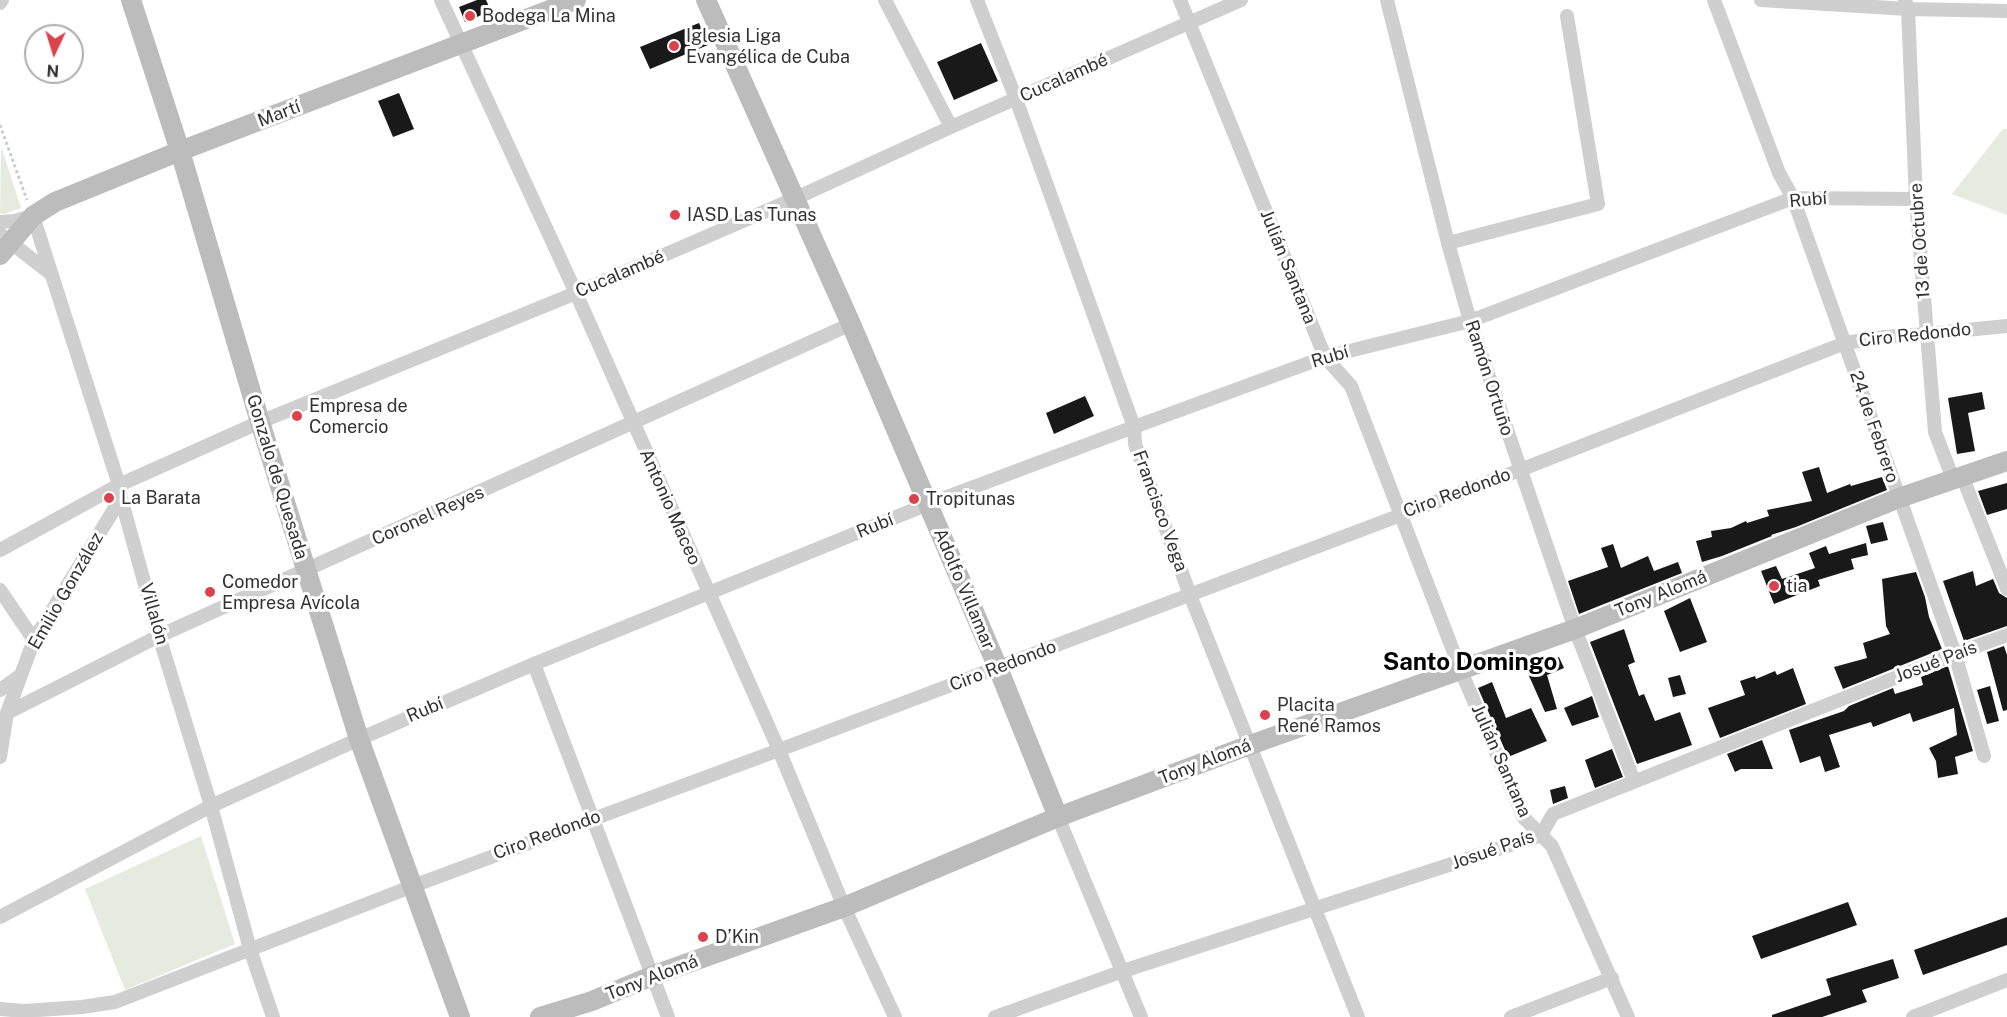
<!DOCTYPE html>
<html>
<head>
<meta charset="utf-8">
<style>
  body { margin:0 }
  #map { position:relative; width:2007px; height:1017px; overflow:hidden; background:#fff; font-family:"Public Sans",sans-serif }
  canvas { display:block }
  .north { position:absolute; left:24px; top:24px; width:60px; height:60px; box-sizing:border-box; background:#fff; border:2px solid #adadad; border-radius:50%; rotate:184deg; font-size:16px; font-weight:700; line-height:24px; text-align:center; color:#323232 }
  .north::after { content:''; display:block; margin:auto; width:21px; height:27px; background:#dc424d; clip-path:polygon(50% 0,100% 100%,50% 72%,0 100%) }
</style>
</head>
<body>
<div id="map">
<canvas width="2007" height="1017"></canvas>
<div class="north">N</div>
</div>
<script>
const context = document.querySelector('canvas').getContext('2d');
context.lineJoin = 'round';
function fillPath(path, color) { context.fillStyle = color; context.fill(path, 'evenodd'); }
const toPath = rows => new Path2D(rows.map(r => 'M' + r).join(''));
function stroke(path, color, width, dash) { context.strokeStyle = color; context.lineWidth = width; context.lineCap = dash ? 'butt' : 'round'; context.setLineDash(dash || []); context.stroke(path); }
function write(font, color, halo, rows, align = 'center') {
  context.font = font + ' "Public Sans",sans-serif'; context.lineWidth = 6; context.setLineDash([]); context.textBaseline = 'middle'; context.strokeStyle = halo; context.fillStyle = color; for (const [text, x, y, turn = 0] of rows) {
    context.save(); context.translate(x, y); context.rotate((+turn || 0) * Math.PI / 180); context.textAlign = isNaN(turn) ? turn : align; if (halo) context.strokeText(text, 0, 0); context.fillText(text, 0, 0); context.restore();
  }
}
const green = toPath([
  [2003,129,2007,129,2007,215,1952,194],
  [1,146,21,208,4,214,0,213],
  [201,836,235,944,125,990,85,889]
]);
const building = toPath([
  [477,0,486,0,491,11,465,22,459,7],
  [699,23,708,45,650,69,640,47],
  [981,43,998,81,954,100,937,62],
  [399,93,414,129,393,137,378,101],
  [1982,392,1985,409,1968,413,1975,451,1957,454,1948,398],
  [1085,396,1094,416,1054,434,1046,413],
  [1819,467,1827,493,1850,484,1851,486,1882,477,1887,490,1796,527,1771,535,1772,536,1722,556,1702,562,1696,541,1712,537,1711,531,1731,528,1746,521,1747,523,1769,516,1767,510,1812,501,1802,472],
  [2007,483,2007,509,1987,515,1978,491],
  [1883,522,1888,540,1871,544,1866,526],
  [1866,543,1868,555,1851,559,1854,569,1818,580,1820,586,1774,604,1761,571,1776,566,1782,579,1815,568,1809,553,1826,546,1829,554],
  [1613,544,1621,568,1648,556,1654,571,1678,562,1682,573,1579,614,1568,581,1608,567,1601,548],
  [1973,571,1976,586,1993,579,1999,593,2007,598,2007,626,1964,641,1943,581],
  [1916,572,1925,597,1929,617,1942,649,1843,689,1834,667,1867,658,1863,643,1890,634,1886,626,1882,579],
  [1690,598,1707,642,1680,652,1664,611],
  [1624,629,1635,662,1628,665,1639,696,1644,694,1655,721,1680,712,1692,745,1637,764,1590,642],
  [2004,646,2007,655,2007,710,2003,711,1987,652],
  [1559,657,1564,668,1547,675,1557,709,1545,712,1526,669],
  [1948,666,1973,751,1955,757,1958,774,1938,778,1936,761,1929,748,1957,735,1954,708,1913,722,1910,713,1873,727,1871,722,1829,735,1840,767,1825,772,1820,756,1800,763,1789,730,1844,711,1849,706,1893,688,1895,694,1923,685,1921,677],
  [1793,668,1806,704,1720,738,1708,708,1745,695,1740,681,1755,676,1756,679,1775,671,1777,675],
  [1680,675,1686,694,1673,697,1668,678],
  [1492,682,1506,718,1531,708,1547,741,1508,757,1478,688],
  [1990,686,1999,721,1987,724,1977,690],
  [1592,696,1599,717,1572,726,1564,708],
  [1762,740,1773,769,1741,769,1735,772,1727,754],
  [1612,749,1623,777,1595,788,1585,760],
  [1565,786,1568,798,1553,804,1550,790],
  [1848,902,1857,925,1761,959,1752,936],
  [2007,917,2007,945,1923,975,1914,950],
  [1893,959,1899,978,1862,990,1867,1002,1822,1017,1772,1017,1772,1015,1831,995,1826,979]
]);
const path = toPath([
  [0,125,27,200]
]);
const street = toPath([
  [441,0,576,293,779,750,844,907,895,1017],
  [885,0,951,127],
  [977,0,1016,99,1134,427,1135,444,1190,595,1358,1017],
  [1180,0,1325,357,1351,386,1461,671,1524,818,1552,846,1628,1017],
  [1387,0,1448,243,1470,321,1575,629,1634,781],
  [1714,0,1779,173,1793,198,1955,654,1984,756],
  [1761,0,1908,9,2007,11],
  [1905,0,1908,9,1916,199,1935,432,1953,479],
  [0,3,2,0],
  [0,222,14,221,33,216,119,485,121,498,159,636,211,806,250,949,273,1017],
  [0,234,51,274],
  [1448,243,1598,204,1567,16],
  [1962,476,2007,589],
  [0,550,119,485,260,422,576,293,796,198,951,127,1241,0],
  [0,590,34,640],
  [534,664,668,1017],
  [0,690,21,675],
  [7,713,159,636,851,324],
  [0,757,7,713,34,640,121,498],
  [1058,817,1141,1017],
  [0,917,211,806,359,739,534,664,928,504,1134,427,1325,357,1470,321,1793,198,1916,199],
  [0,1009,24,1011,82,1007,115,1002,413,886,779,750,1520,470,1845,343,1885,337,1926,334,2007,326],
  [995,1017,1123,971,1541,835,1553,814,1955,654,2007,635],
  [1511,1017,1612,978],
  [1913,1017,2007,980]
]);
const secondary = toPath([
  [131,0,180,151,260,422,359,739,460,1017],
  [706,0,851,324,998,668,1058,817],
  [0,255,33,216,55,202,180,151,576,0],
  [540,1017,592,1001,652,976,844,907,1058,817,1250,745,1575,629,1899,498,2007,461]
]);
const markers = [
  [470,16,6,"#dc424d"],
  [674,46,6,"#dc424d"],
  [675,215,6,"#dc424d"],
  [297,416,6,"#dc424d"],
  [109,498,6,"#dc424d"],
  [914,499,6,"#dc424d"],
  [1774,586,6,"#dc424d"],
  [210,592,6,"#dc424d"],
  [1265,715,6,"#dc424d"],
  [703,937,6,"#dc424d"]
];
const poiNames = [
  ["Bodega La Mina",482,16],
  ["Iglesia Liga",686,36],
  ["Evangélica de Cuba",686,57],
  ["IASD Las Tunas",687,215],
  ["Empresa de",309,406],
  ["Comercio",309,427],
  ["La Barata",121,498],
  ["Tropitunas",926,499],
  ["Comedor",222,582],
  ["Empresa Avícola",222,603],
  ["tia",1786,586],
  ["Placita",1277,705],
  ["René Ramos",1277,726],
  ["D’Kin",715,937]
];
const streetNames = [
  ["Cucalambé",1064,78,-24],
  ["Martí",279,114,-21],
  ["Rubí",1808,200,-5],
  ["13 de Octubre",1920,241,-94],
  ["Julián Santana",1288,267,68],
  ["Cucalambé",620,274,-23],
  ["Ciro Redondo",1915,335,-6],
  ["Rubí",1330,357,-17],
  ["Ramón Ortuño",1489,378,72],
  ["24 de Febrero",1874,427,71],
  ["Gonzalo de Quesada",277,477,73],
  ["Ciro Redondo",1457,493,-20],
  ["Antonio Maceo",670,507,66],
  ["Francisco Vega",1160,511,70],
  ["Coronel Reyes",428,516,-24],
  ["Rubí",875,526,-22],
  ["Adolfo Villamar",964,589,67],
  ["Emilio González",66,591,-60],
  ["Tony Alomá",1661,594,-22],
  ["Villalón",154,614,74],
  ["Josué País",1936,662,-21],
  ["Ciro Redondo",1003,666,-21],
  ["Rubí",425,710,-23],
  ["Julián Santana",1501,761,66],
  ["Tony Alomá",1205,762,-21],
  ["Ciro Redondo",547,835,-20],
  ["Josué País",1493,850,-19],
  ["Tony Alomá",652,978,-21]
];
const districtNames = [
  ["Santo Domingo",1470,663]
];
fillPath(green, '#e5ebdf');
fillPath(building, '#191919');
stroke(path, '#ccc', 3, [3, 3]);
stroke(street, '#cfcfcf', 14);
stroke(secondary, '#bcbcbc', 20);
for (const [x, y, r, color] of markers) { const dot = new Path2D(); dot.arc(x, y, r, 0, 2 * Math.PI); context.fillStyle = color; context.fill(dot); stroke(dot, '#fff', 2); }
write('18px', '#323232', '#fff', poiNames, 'left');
write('18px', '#323232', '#fff', streetNames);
write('bold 24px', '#000', '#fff', districtNames);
</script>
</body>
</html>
